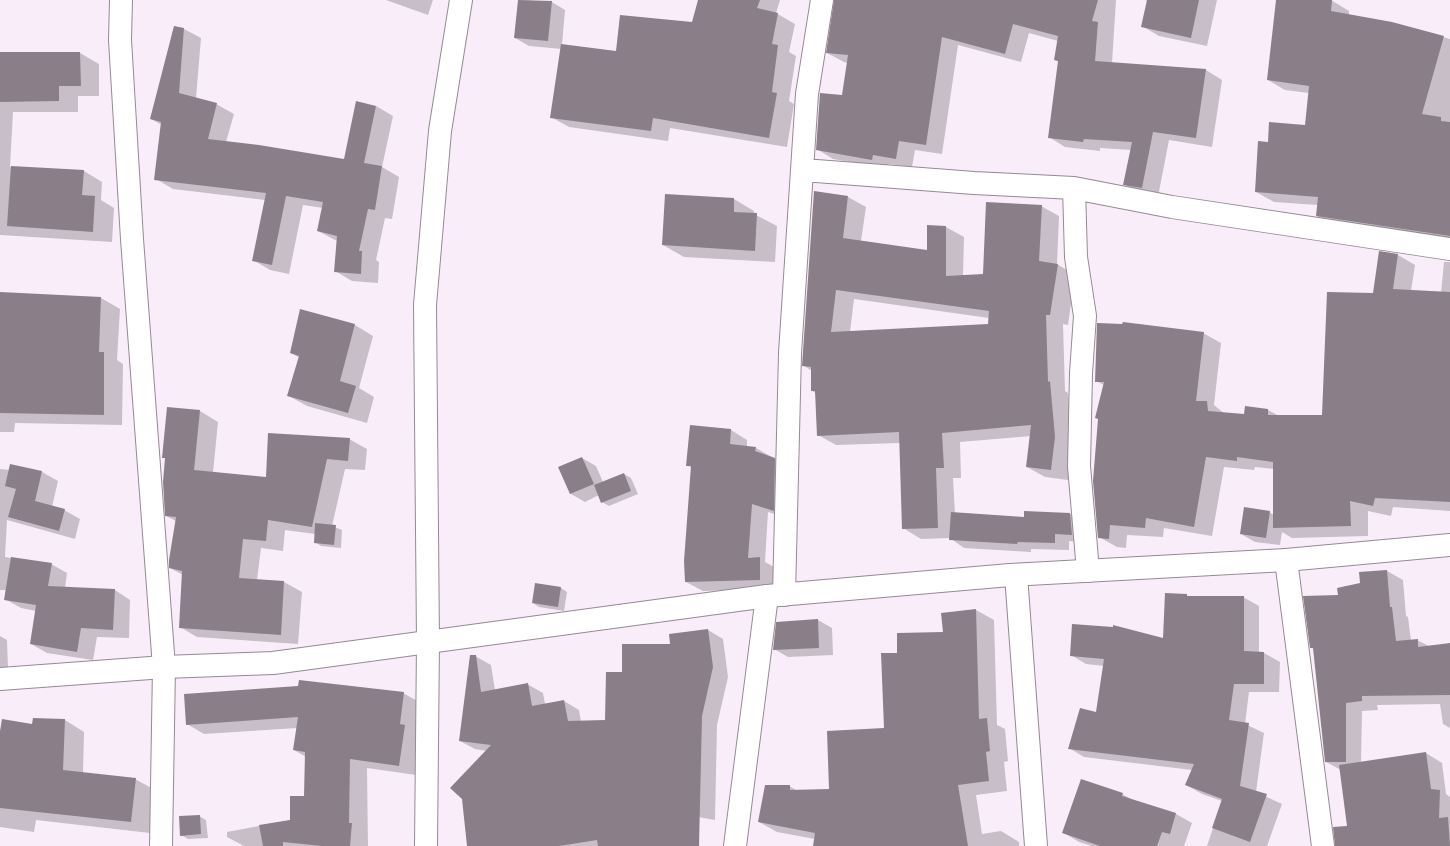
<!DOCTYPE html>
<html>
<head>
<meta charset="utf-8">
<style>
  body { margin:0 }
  canvas { display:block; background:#f9edf9 }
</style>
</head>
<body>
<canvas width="1450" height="846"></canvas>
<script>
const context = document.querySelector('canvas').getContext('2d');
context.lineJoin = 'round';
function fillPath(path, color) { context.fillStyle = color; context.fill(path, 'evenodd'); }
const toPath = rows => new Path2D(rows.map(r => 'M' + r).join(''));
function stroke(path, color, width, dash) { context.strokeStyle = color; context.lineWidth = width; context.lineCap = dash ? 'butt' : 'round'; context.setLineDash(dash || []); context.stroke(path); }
const shadow = toPath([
  [386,0,433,0,428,15],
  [519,0,552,2,565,10,562,45,617,52,692,23,699,0,780,0,776,13,795,24,789,52,796,56,789,101,794,104,787,147,670,128,668,141,569,127,551,117,562,49,529,46,515,38],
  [835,0,1116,0,1112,63,1206,70,1222,80,1212,147,1169,140,1158,197,1141,194,1124,184,1131,150,1100,148,1100,151,1065,147,1049,137,1059,62,1055,60,1058,41,1029,33,1021,62,958,45,942,154,915,150,912,167,889,164,888,169,833,159,817,149,843,96,848,63,844,62,827,53],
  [1145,0,1217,0,1207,46,1159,36,1142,26,1148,1],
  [1277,0,1331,0,1349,11,1349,15,1392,23,1450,39,1450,243,1335,226,1317,216,1318,205,1274,202,1256,192,1269,143,1306,126,1309,93,1285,90,1268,80],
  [174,27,184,29,201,38,196,98,216,104,234,114,226,142,345,161,376,106,393,116,382,167,399,177,392,219,385,218,376,260,379,262,378,283,352,281,335,271,337,241,318,231,323,208,303,205,289,274,270,270,253,260,265,200,173,189,156,179,162,125,151,119],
  [0,53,80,53,99,64,99,96,78,96,78,112,13,112,10,167,84,171,102,182,101,200,114,208,112,242,0,235],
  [848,197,866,207,861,241,928,251,946,227,964,237,963,276,984,275,1041,206,1059,216,1057,264,1075,275,1068,325,1063,324,1065,391,1068,393,1072,447,1068,480,1045,477,1027,467,1031,436,960,442,961,478,953,478,955,514,1025,518,1025,512,1070,514,1084,522,1086,543,1069,541,1069,550,1031,549,1031,552,964,548,950,538,921,539,903,528,900,443,836,445,818,435,816,393,812,391,812,371,803,365],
  [854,299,989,318,989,325,850,332],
  [734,199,754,211,754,214,777,226,775,262,684,257,663,245],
  [1398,255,1415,265,1411,291,1441,293,1444,262,1450,262,1450,511,1393,507,1391,516,1368,511,1368,536,1292,538,1282,532,1280,545,1255,542,1241,534,1269,512,1274,515,1274,469,1255,467,1254,470,1224,467,1212,536,1164,528,1163,537,1127,535,1126,548,1117,547,1099,537,1099,419,1104,385,1096,381,1203,333,1221,343,1214,405,1225,414,1245,416,1246,407,1268,410,1279,416,1323,416,1374,295],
  [0,293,101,298,120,309,117,360,123,364,122,425,15,423,14,432,0,432],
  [301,311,355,325,373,336,359,388,374,397,367,423,307,406,289,396,300,358,291,353],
  [168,408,200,411,218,422,213,473,267,478,349,439,367,449,365,470,345,469,332,526,342,530,341,548,321,546,315,542,315,534,285,530,283,551,261,548,257,580,284,582,302,592,298,644,197,637,180,627,183,575,170,568,176,521,166,516,166,459,163,457],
  [731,430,747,440,747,447,756,448,791,468,790,519,768,512,765,562,776,568,777,589,703,591,686,582,692,468,687,465],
  [582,458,596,466,603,482,624,474,631,478,638,494,609,506,602,502,599,495,585,502,571,494],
  [11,465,42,472,58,481,52,507,64,510,80,519,75,539,7,520,5,557,51,564,67,573,65,588,115,590,130,600,129,638,97,637,93,660,47,653,31,644,36,611,21,608,5,599,6,590,0,590,0,469,10,470],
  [1387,571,1403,580,1406,616,1408,617,1411,641,1417,640,1429,646,1450,644,1450,728,1443,724,1440,704,1377,705,1378,710,1362,711,1361,763,1426,753,1442,763,1446,794,1450,797,1450,846,1335,846,1348,827,1341,770,1326,762,1314,649,1311,647,1340,596,1361,584,1360,573],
  [561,588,567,592,564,611,539,607,533,603],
  [1186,595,1189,597,1243,597,1259,606,1259,653,1264,653,1280,662,1279,692,1249,692,1245,724,1264,733,1256,792,1282,804,1267,846,1207,846,1222,801,1202,794,1186,785,1192,770,1084,757,1069,748,1097,713,1104,666,1086,664,1071,655,1164,639],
  [976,610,994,620,997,725,1005,729,1008,761,1004,762,1007,791,976,795,982,834,1001,831,1019,842,1019,846,814,846,815,839,777,832,759,822,789,786,798,791,830,790,885,729,898,654,944,633,942,614],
  [818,620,832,628,833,655,788,657,774,649],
  [708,630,723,639,728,677,717,725,715,820,647,808,642,829,701,846,468,846,487,751,475,749,460,741,475,656,491,665,495,690,527,684,543,693,545,704,564,701,579,710,581,722,606,721,623,673,671,645],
  [0,636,7,640,8,668,0,667],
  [403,693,421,703,416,775,367,768,368,846,244,846,227,837,227,832,291,820,305,797,306,757,294,750,297,728,204,734,187,724],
  [65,720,84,732,83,773,135,779,155,790,150,833,36,820,34,832,0,827,0,737,33,725],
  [1122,794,1133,800,1176,814,1192,823,1184,846,1092,846,1079,842,1064,833],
  [199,816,206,820,208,838,188,839,181,835]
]);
const building = toPath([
  [518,0,552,1,548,41,514,38],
  [698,0,760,0,757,8,778,13,772,44,778,45,772,92,777,93,769,138,653,118,651,131,550,118,561,44,616,51,620,15,692,22],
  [834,0,1098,0,1092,21,1098,22,1095,61,1206,69,1196,138,1153,132,1142,188,1123,185,1132,142,1084,139,1083,142,1048,138,1058,61,1054,60,1058,36,1013,24,1005,54,942,37,926,145,899,141,896,159,873,155,872,160,816,150,820,93,842,95,848,55,826,53],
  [1147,0,1199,0,1191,38,1141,27],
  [1276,0,1332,0,1331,11,1392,22,1444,36,1422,114,1441,117,1441,121,1450,122,1450,236,1316,216,1318,197,1255,192,1258,141,1268,142,1269,122,1305,125,1309,86,1267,80],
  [174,26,184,28,179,93,217,103,208,139,259,145,344,159,356,101,376,106,364,163,382,166,375,210,368,209,359,251,362,251,361,274,334,272,337,236,317,231,323,202,286,196,272,265,252,261,266,193,154,180,161,122,150,119],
  [0,52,80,52,81,86,59,86,59,101,0,102],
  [11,166,84,170,82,195,95,196,93,232,7,226],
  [814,191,848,196,843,238,927,250,927,225,946,226,946,276,983,274,986,202,1042,205,1039,261,1058,264,1050,315,1046,315,1048,382,1050,381,1055,437,1051,470,1026,467,1031,425,942,433,944,468,936,468,938,528,902,529,899,432,817,436,815,391,811,391,811,367,802,366],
  [836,290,989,311,988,324,831,332],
  [665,194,734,198,734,212,757,213,755,251,662,245],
  [1379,251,1398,254,1393,289,1450,292,1450,502,1375,498,1373,506,1350,501,1351,526,1273,528,1273,462,1237,457,1237,461,1206,457,1194,527,1146,518,1145,528,1110,525,1109,539,1098,538,1093,481,1098,419,1095,418,1104,382,1095,382,1097,323,1122,324,1123,322,1204,332,1196,401,1207,401,1208,411,1244,414,1245,406,1268,409,1268,415,1322,415,1327,292,1373,293],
  [0,292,101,297,99,352,104,352,104,415,0,413],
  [300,309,355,324,340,381,356,386,348,413,287,396,299,356,290,353],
  [167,407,200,410,194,470,266,477,268,433,350,438,348,461,327,459,312,527,268,520,266,541,243,539,239,578,284,581,281,635,179,628,182,571,169,568,169,560,176,517,165,516,163,482,165,458,162,458],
  [690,425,731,429,730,444,756,447,755,451,775,458,774,511,752,504,748,558,760,557,760,580,685,582,684,561,691,466,686,466],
  [582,457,594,484,570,494,558,467],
  [10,464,42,471,35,501,65,509,59,531,8,517,16,489,5,486],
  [624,473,631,491,601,503,594,485],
  [1244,507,1270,511,1266,538,1240,534],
  [1024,511,1070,513,1072,535,1055,534,1055,543,1018,542,1017,544,949,540,951,512,1024,517],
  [315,523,336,525,334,545,314,543],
  [11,557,52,563,48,586,115,589,113,630,81,628,77,652,30,644,36,605,4,600],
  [1387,570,1390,607,1392,607,1396,641,1418,639,1418,647,1450,643,1450,695,1362,696,1362,701,1346,703,1346,762,1325,762,1313,648,1310,648,1303,596,1338,595,1337,588,1360,583,1359,572],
  [535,583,561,587,558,607,532,603],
  [1165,593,1187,594,1187,596,1244,596,1244,651,1264,652,1264,684,1234,684,1229,720,1249,723,1240,786,1267,794,1250,842,1212,828,1222,799,1185,785,1194,764,1068,749,1080,708,1096,712,1104,659,1070,656,1072,624,1113,627,1113,625,1163,638],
  [976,609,979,719,987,718,990,751,986,752,989,781,958,785,968,846,813,846,815,833,758,822,765,785,790,785,790,790,829,789,827,731,884,728,881,653,897,653,897,633,943,632,941,613],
  [818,619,819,648,773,650,776,622],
  [708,629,713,667,702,716,699,846,598,846,597,840,559,846,467,846,462,799,450,788,491,745,459,741,470,655,476,655,481,692,528,683,532,706,564,700,568,721,605,720,606,672,622,672,622,644,670,644,669,634],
  [299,680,404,692,400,724,405,725,399,766,350,759,349,823,352,823,350,846,322,846,283,842,283,846,263,846,259,825,290,820,290,796,304,796,305,752,293,750,298,717,186,725,184,694,298,686],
  [33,718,65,719,63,770,136,778,131,822,0,808,0,731,2,719,32,724],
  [1426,752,1431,789,1440,790,1439,818,1448,817,1450,846,1335,846,1333,827,1347,826,1339,765],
  [1081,779,1123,793,1122,796,1176,813,1170,834,1162,832,1157,846,1100,846,1062,833],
  [200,815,201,834,180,836,179,816]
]);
const street = toPath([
  [121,0,120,40,132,239,164,667,161,846],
  [803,170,974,183,1074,188,1172,207,1450,249],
  [1074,188,1076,257,1085,316,1081,373,1079,466,1088,571],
  [1286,560,1323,846],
  [1016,575,1036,846],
  [784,595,790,353,807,94,822,0],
  [426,846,428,642,425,305,440,131,461,0],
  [735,846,767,596]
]);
const secondary = toPath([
  [0,679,164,667,273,663,767,596,1010,575,1286,560,1450,545]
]);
fillPath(shadow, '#0003');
fillPath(building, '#8a7f89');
stroke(street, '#948a94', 24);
stroke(secondary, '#948a94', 24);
stroke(street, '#fff', 22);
stroke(secondary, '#fff', 22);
</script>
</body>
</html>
